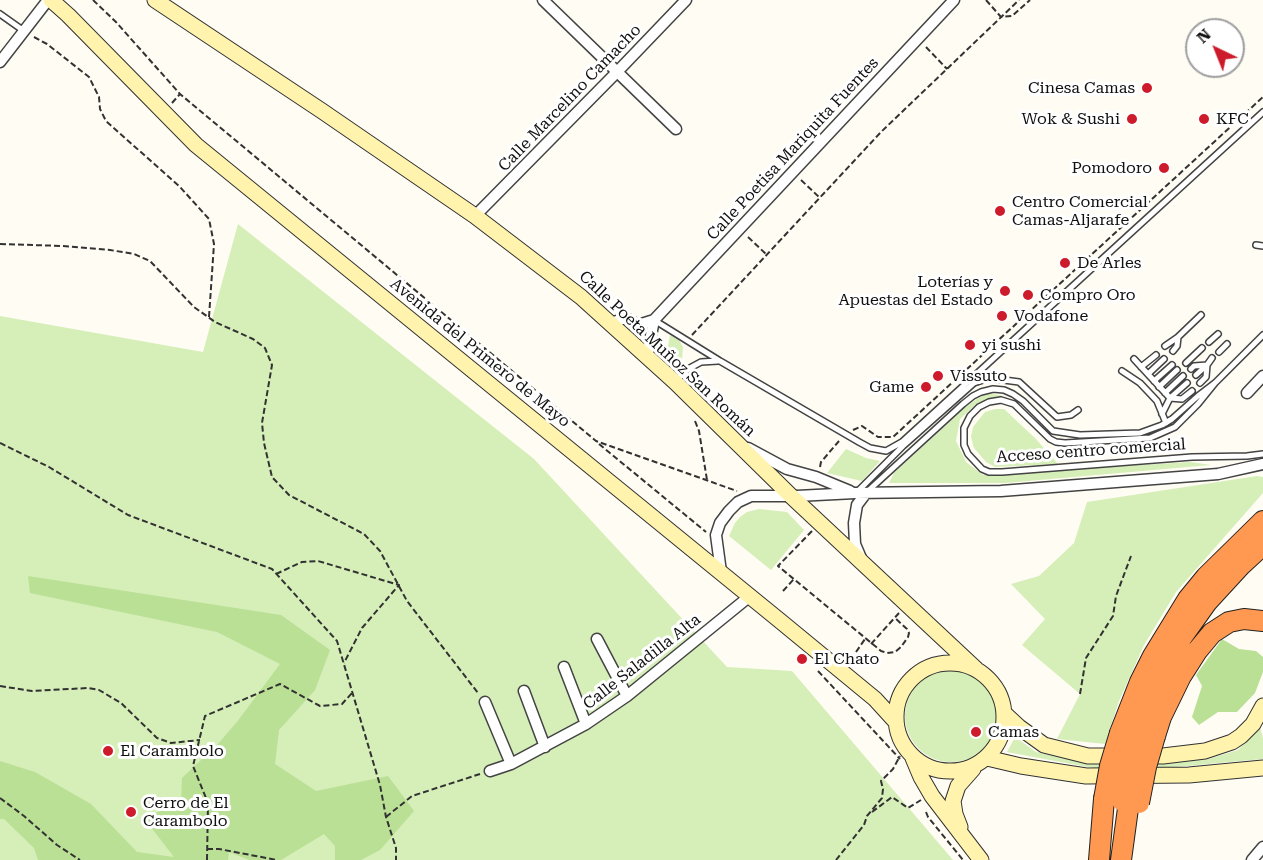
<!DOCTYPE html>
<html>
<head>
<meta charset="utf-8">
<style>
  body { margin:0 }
  #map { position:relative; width:1263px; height:860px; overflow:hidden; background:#fffcf3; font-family:"Roboto Serif",serif }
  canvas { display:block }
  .north { position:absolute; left:1185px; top:18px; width:60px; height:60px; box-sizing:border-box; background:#fff; border:2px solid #9f9f9f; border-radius:50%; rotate:317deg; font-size:16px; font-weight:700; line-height:24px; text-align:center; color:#101010 }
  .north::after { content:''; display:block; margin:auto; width:21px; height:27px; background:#cd1b2b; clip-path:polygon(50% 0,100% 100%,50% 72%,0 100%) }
</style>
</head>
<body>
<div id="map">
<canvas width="1263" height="860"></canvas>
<div class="north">N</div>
</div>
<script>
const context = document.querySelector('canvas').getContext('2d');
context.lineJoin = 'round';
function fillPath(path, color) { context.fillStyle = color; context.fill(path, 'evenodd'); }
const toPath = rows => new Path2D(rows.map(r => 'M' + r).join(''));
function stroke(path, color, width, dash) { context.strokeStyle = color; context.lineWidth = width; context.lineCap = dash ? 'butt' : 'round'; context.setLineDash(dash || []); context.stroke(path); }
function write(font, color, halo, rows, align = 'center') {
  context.font = font + ' "Roboto Serif",serif'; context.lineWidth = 6; context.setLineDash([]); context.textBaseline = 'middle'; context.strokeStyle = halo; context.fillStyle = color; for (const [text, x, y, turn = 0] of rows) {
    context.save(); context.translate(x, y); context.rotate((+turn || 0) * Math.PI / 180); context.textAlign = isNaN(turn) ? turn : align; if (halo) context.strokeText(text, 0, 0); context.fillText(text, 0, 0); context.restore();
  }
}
const green = toPath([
  [238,224,534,459,727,667,792,671,953,860,0,860,0,316,203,352],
  [670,335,679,340,683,347,682,360,676,361,667,352],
  [987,393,1004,396,988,399,975,405,960,419,956,441,966,462,983,475,1190,462,1211,465,1005,483,889,483,894,473,969,404],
  [995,409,1004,409,1036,439,1058,464,995,467,986,462,974,448,971,437,973,427,985,412],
  [846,449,866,458,880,461,862,481,827,473],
  [1257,476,1263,477,1263,493,1176,592,1144,645,1119,701,1105,744,1057,739,1080,694,1022,645,1045,619,1011,584,1039,576,1074,543,1087,502],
  [759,509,787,512,804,530,771,570,729,536,735,523,740,517,747,512],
  '905 716a46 46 0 1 1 92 0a46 46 0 1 1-92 0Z',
  [1260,727,1263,738,1263,759,1164,768,1093,768,1007,752,1015,737,1036,752,1093,764,1169,763,1208,759,1238,750]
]);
const forest = toPath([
  [28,576,281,615,330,650,315,690,279,730,275,764,316,791,388,776,414,811,380,850,361,860,335,860,335,846,324,834,281,860,249,860,229,852,228,860,38,860,34,848,4,819,0,819,0,761,35,772,91,804,137,852,174,857,143,817,181,804,182,778,217,745,237,722,280,664,217,632,30,593],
  [1222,639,1239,649,1256,651,1263,657,1263,672,1255,693,1237,712,1218,712,1199,725,1192,717,1202,686,1196,675]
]);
const path = toPath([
  [93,0,116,22,180,94,596,441,737,491],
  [986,0,1001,17,1012,16,1030,0],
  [34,37,47,44,89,77,99,97,100,109,106,121,180,187,209,219,214,244,209,317],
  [926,47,947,69],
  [172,103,180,94],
  [801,180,819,197],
  [748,237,767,255],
  [0,244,63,246,110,250,134,254,150,261,194,307,215,322,253,339,265,348,272,365,262,423,264,443,272,477,289,495,364,534,380,551,407,601,478,693],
  [692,335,881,132,1019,0],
  [695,421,699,431,707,480],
  [853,430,862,426,878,437,893,437,1263,97],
  [0,443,49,467,128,515,272,569,337,641,380,785,386,817,396,848,396,860],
  [599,444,706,532],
  [820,467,821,462,839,441],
  [812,531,778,566,881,651,887,653,895,652,901,647,908,637,909,633,907,629,895,618],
  [276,574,302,562,318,561,399,585,362,628,344,663],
  [783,591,794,579],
  [871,644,899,613],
  [856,652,865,639],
  [818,671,900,759],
  [0,686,32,691,88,688,99,690,121,703,157,738,171,743,200,740],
  [1080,694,1086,658,1113,616,1116,596,1131,556],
  [0,798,24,816,57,845,80,860],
  [872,812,892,797,908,808,921,800],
  [926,812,928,817,963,860],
  [386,817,412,796,480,774],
  [207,849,219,849,277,860],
  [207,860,208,803,193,766,205,716,280,684,320,706,342,704,352,693],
  [836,860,864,825,867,816,882,798,883,789,881,781,893,769,900,756]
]);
const lane = toPath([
  [0,14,24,31],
  [1256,245,1263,246],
  [654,320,720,361,859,442,870,448,886,451,902,442,1263,112],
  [1209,342,1218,334],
  [1165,346,1178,337],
  [1173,351,1177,346,1178,337,1201,315],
  [1219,352,1227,344],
  [1134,359,1170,398,1182,399,1192,391],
  [1186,363,1202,348],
  [1141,367,1156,355],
  [1191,369,1194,366,1207,365],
  [1122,371,1140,383,1157,401,1166,423],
  [1148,374,1164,359],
  [1196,375,1207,365],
  [677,380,688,369,701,362,718,361],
  [1154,381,1172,365],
  [1200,383,1206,377,1207,365,1212,358],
  [1215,383,1198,404,1175,427,1150,438,1065,443,1056,442,1050,439,1014,404,1001,400,989,402,979,407,970,416,964,428,964,445,968,454,982,469,989,472,1002,472,1192,457,1247,456,1263,454],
  [1159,387,1177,370],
  [1165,393,1183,376],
  [1162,414,1170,398,1187,383],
  [869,490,963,404,973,396,981,392,993,389,1004,390,1013,394,1023,401,1053,431,1080,435,1140,433,1162,425,1172,419,1198,396,1215,383,1263,335],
  [857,492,903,446,974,383,989,378,1019,382,1057,417,1071,415,1078,410]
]);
const street = toPath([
  [543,0,676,129],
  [0,62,48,0],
  [475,216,617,72,686,0],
  [612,323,622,319,628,319,638,325,654,320,954,0],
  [647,356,654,320],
  [1247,393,1263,376],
  [748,448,787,469,816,477,850,491],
  [861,558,855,544,854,523,857,505,866,493],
  [721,572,716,535,720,523,729,511,738,502,751,496,797,496,855,493,1001,491,1218,474,1263,464],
  [597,639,627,696],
  [564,667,586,724],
  [524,691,545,747],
  [485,702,511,764],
  [490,771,511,764,586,724,627,696,750,596],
  [1252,860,1263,847]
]);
const secondary = toPath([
  [51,0,68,15,196,145,779,620,875,699,896,722],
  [155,0,322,111,475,216,581,297,675,382,791,496,976,669],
  '896 717a54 54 0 1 1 108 0a54 54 0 1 1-108 0Z',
  [1005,714,1019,727,1044,745,1088,756,1163,756,1205,751,1232,742,1241,736,1253,724,1263,706],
  [913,758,921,777,932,796,981,860],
  [987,758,1021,766,1086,776,1189,775,1263,768],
  [960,827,955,814,953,801,958,786,973,769]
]);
const highway = toPath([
  [1120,733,1140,682,1153,656,1188,599,1206,577,1263,521],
  [1137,735,1151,694,1182,637,1207,602,1241,565,1263,545],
  [1155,736,1161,717,1181,676,1197,651,1212,633,1229,622,1244,619,1263,621],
  [1099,860,1104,799],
  [1121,860,1129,801]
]);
const highwayBridge = toPath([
  [1104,799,1110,766,1120,733],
  [1122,801,1137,735],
  [1139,803,1146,767,1155,736]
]);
const markers = [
  [1147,88,6,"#cd1b2b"],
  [1132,119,6,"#cd1b2b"],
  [1204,119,6,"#cd1b2b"],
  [1164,168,6,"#cd1b2b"],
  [1000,211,6,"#cd1b2b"],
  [1065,263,6,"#cd1b2b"],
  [1005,291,6,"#cd1b2b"],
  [1028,295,6,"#cd1b2b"],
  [1002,316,6,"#cd1b2b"],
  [970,345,6,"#cd1b2b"],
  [938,376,6,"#cd1b2b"],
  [926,387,6,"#cd1b2b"],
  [802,659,6,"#cd1b2b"],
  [976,732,6,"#cd1b2b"],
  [108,751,6,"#cd1b2b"],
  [131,812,6,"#cd1b2b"]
];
const poiNames = [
  ["Cinesa Camas",1135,88,"right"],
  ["Wok & Sushi",1120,119,"right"],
  ["KFC",1216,119],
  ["Pomodoro",1152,168,"right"],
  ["Centro Comercial",1012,202],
  ["Camas-Aljarafe",1012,220],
  ["De Arles",1077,263],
  ["Loterías y",993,282,"right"],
  ["Apuestas del Estado",993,300,"right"],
  ["Compro Oro",1040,295],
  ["Vodafone",1014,316],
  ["yi sushi",982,345],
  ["Vissuto",950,376],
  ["Game",914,387,"right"],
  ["El Chato",814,659],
  ["Camas",988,732],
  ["El Carambolo",120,751],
  ["Cerro de El",143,803],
  ["Carambolo",143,821]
];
const streetNames = [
  ["Calle Marcelino Camacho",570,98,-46],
  ["Calle Poetisa Mariquita Fuentes",793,149,-47],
  ["Avenida del Primero de Mayo",480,353,39],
  ["Calle Poeta Muñoz San Román",667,354,43],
  ["Acceso centro comercial",1091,451,-4],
  ["Calle Saladilla Alta",642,662,-38]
];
fillPath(green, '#d6eeb8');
fillPath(forest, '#bae096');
stroke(lane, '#434343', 8);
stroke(street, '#434343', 13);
stroke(secondary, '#323232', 17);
stroke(highway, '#212121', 22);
stroke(path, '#323232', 2, [6, 3]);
stroke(lane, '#fff', 5);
stroke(street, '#fff', 10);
stroke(secondary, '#fff3ae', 15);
stroke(highway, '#ff9951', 20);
stroke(highwayBridge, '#212121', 22, []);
stroke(highwayBridge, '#ff9951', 20);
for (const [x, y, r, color] of markers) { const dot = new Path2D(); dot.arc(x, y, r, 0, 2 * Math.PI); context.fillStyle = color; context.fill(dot); stroke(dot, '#fff', 2); }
write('16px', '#101010', '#fff', poiNames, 'left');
write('16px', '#101010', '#fff', streetNames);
</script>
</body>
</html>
